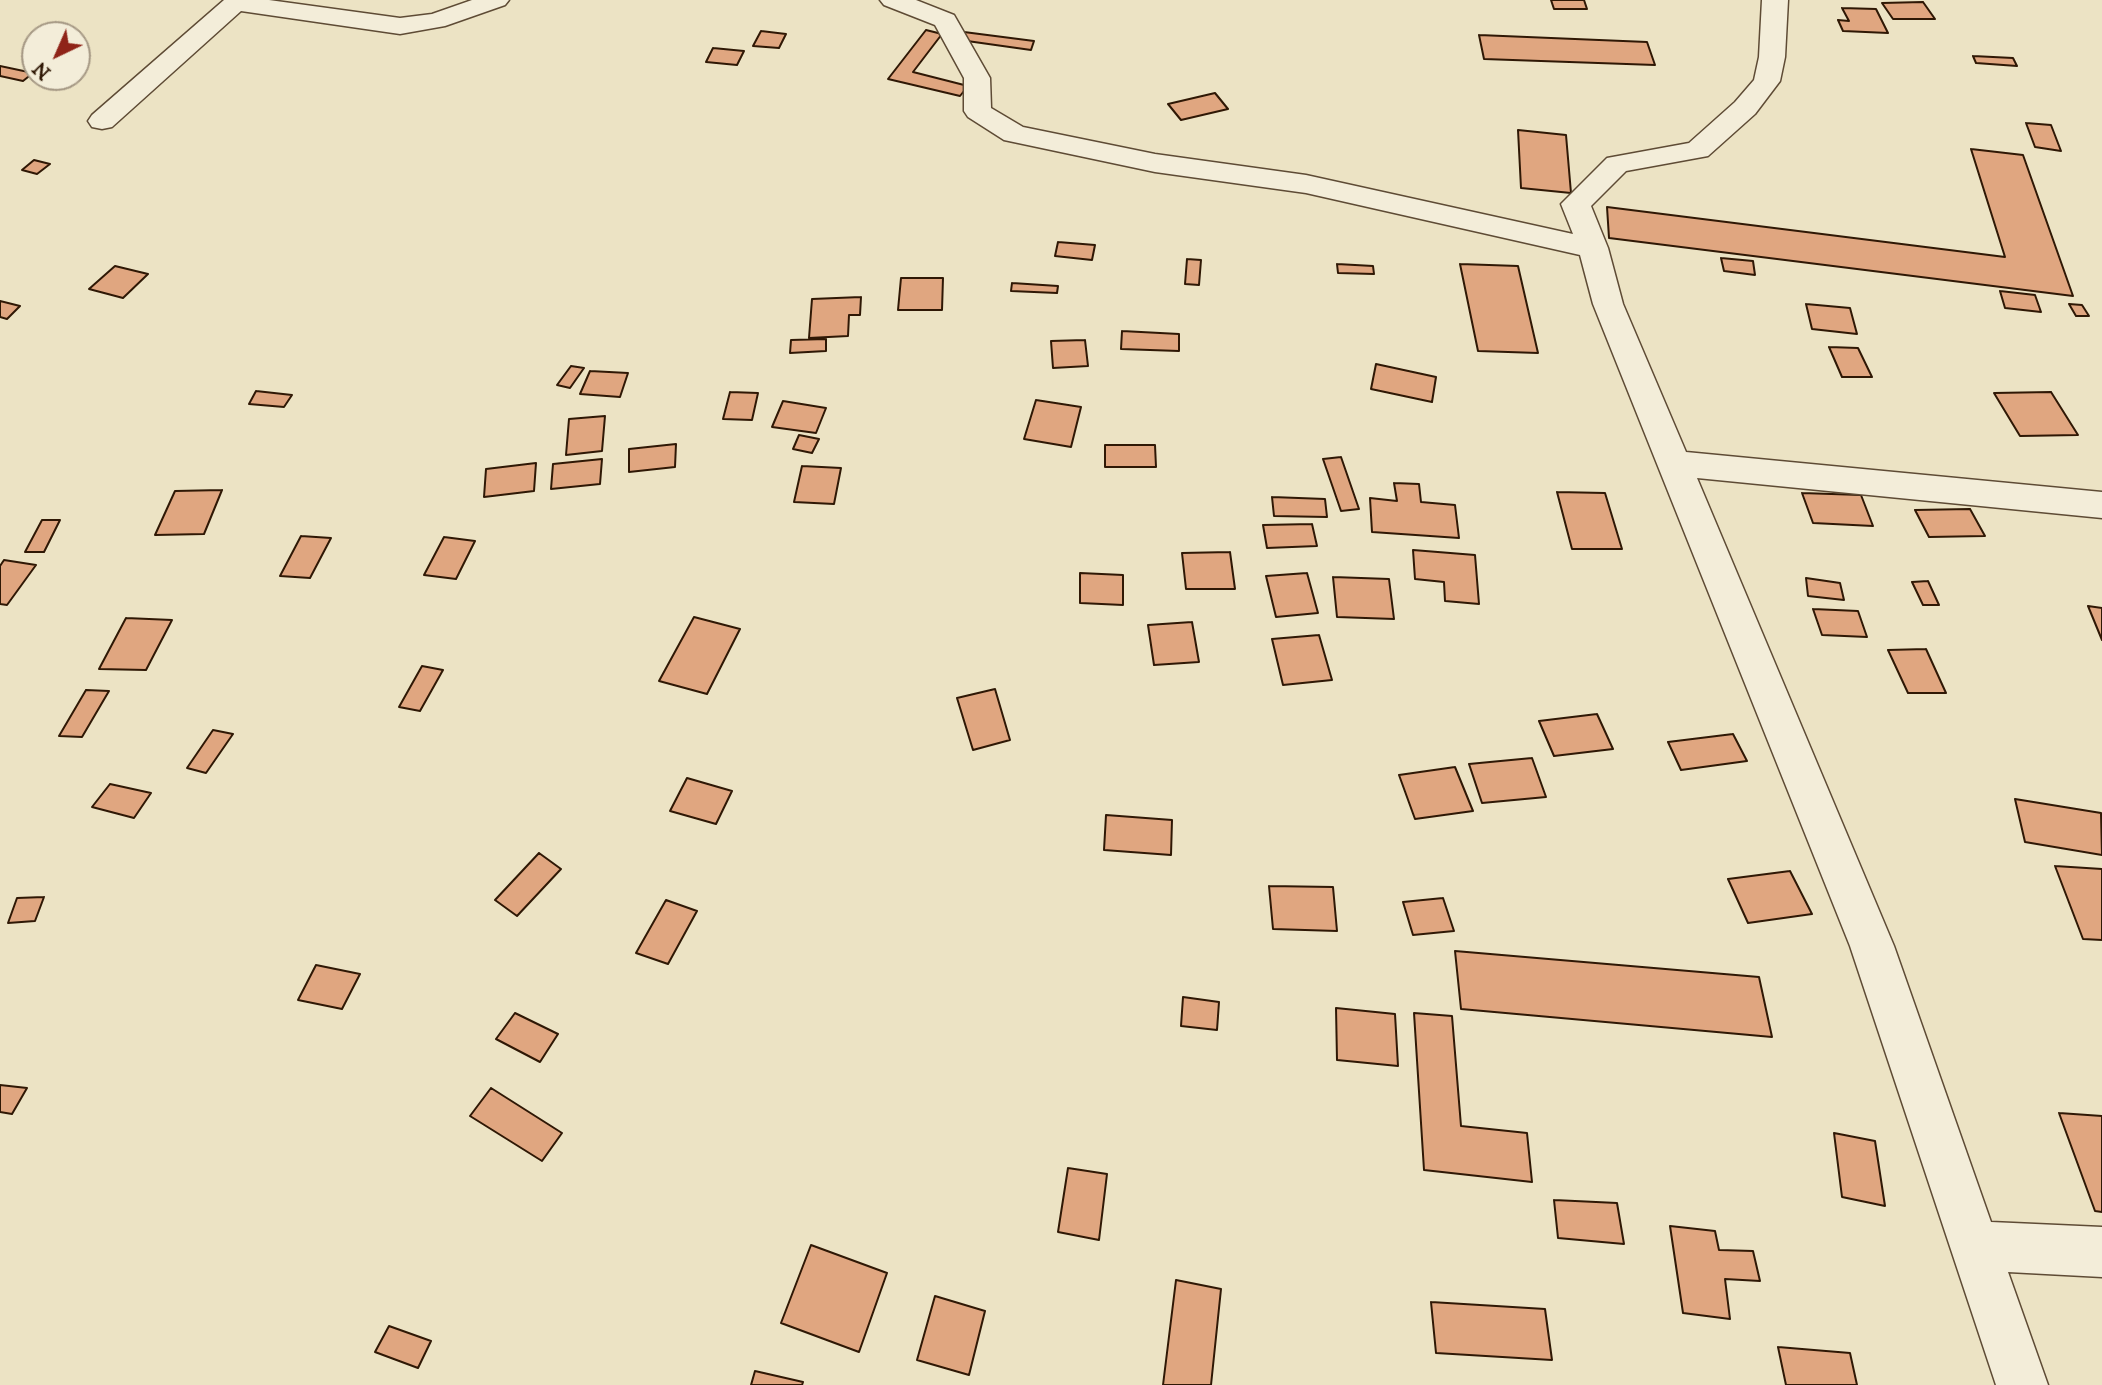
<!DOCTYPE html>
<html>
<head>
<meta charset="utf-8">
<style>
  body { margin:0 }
  #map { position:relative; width:2102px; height:1385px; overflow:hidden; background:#ece3c4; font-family:"IM FELL DW Pica",serif }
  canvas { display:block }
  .north { position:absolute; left:21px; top:21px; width:70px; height:70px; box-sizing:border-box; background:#f3edd9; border:2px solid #a59884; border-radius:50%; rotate:224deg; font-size:19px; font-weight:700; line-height:28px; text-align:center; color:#2f1805 }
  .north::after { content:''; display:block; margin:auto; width:24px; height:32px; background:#8f2418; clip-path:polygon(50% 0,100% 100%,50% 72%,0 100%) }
</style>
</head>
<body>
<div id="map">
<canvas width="2102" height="1385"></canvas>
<div class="north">N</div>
</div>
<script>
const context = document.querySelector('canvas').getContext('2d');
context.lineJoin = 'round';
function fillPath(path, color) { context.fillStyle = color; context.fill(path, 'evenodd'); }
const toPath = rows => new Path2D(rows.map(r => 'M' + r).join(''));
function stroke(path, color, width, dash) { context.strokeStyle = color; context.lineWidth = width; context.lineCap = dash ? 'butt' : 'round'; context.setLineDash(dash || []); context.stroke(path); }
const building = toPath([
  [1551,0,1584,0,1587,9,1554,9,1551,0],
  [1923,2,1935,19,1893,19,1882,3,1923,2],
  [1842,8,1876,9,1888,33,1843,31,1838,20,1849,21,1842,8],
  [926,30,942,34,913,72,968,86,960,96,888,79,926,30],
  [761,31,786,34,779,48,753,46,761,31],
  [964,32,1034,41,1031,50,960,40,964,32],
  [1479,35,1647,42,1655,65,1484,59,1479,35],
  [713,48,744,51,737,65,706,62,713,48],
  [1973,56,2013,58,2017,66,1976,63,1973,56],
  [0,66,33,73,23,81,0,76,0,66],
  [1215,93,1228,109,1181,120,1168,104,1215,93],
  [2026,123,2051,125,2061,151,2035,147,2026,123],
  [1518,130,1566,135,1571,193,1521,188,1518,130],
  [1971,149,2023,155,2073,296,1609,238,1607,207,2005,257,1971,149],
  [34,160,50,164,37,174,22,170,34,160],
  [1058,242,1095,245,1092,260,1055,256,1058,242],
  [1721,258,1753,261,1755,275,1724,271,1721,258],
  [1187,259,1201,260,1199,285,1185,284,1187,259],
  [1337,264,1373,266,1374,274,1338,273,1337,264],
  [1460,264,1518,266,1538,353,1478,351,1460,264],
  [115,266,148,274,123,298,89,289,115,266],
  [901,278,943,278,942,310,898,310,901,278],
  [1012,283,1058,286,1057,293,1011,291,1012,283],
  [2000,291,2035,295,2041,312,2005,308,2000,291],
  [861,297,860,315,849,315,848,336,809,338,812,299,861,297],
  [0,301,20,306,7,319,0,317,0,301],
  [1806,304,1850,308,1857,334,1812,329,1806,304],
  [2069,304,2082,305,2089,316,2076,316,2069,304],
  [1122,331,1179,334,1179,351,1121,349,1122,331],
  [826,339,826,351,790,353,791,340,826,339],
  [1085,340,1088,366,1053,368,1051,341,1085,340],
  [1829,347,1858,348,1872,377,1842,377,1829,347],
  [1376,364,1436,377,1432,402,1371,389,1376,364],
  [571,366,584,368,570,388,557,385,571,366],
  [590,371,628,373,620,397,580,394,590,371],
  [256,391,292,395,284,407,249,404,256,391],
  [730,392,758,393,752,420,723,419,730,392],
  [2051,392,2078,435,2020,436,1994,393,2051,392],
  [1036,400,1081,407,1071,447,1024,439,1036,400],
  [783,401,826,408,816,433,772,427,783,401],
  [605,416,602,451,566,455,569,419,605,416],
  [799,435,819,439,812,453,793,449,799,435],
  [676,444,675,467,629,472,629,449,676,444],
  [1105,445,1155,445,1156,467,1105,467,1105,445],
  [1341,457,1359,509,1341,511,1323,459,1341,457],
  [602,459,600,484,551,489,553,464,602,459],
  [536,463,534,491,484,497,486,469,536,463],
  [802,466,841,468,834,504,794,502,802,466],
  [1394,483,1419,484,1421,502,1455,505,1459,538,1372,532,1370,498,1397,501,1394,483],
  [222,490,204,534,155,535,175,491,222,490],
  [1557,492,1605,493,1622,549,1572,549,1557,492],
  [1802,493,1861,495,1873,526,1813,523,1802,493],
  [1272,497,1325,499,1327,517,1274,516,1272,497],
  [1970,509,1985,536,1929,537,1915,510,1970,509],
  [42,520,60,520,44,552,25,552,42,520],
  [1312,524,1317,546,1267,548,1263,525,1312,524],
  [301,536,331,538,310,578,280,576,301,536],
  [444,537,475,541,456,579,424,575,444,537],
  [1413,550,1475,555,1479,604,1445,601,1444,582,1415,579,1413,550],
  [1230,552,1235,589,1186,589,1182,553,1230,552],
  [4,560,36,565,7,605,0,604,0,566,4,560],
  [1080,573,1123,575,1123,605,1080,603,1080,573],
  [1307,573,1318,613,1276,617,1266,576,1307,573],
  [1333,577,1389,579,1394,619,1337,617,1333,577],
  [1806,578,1840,583,1844,600,1808,596,1806,578],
  [1928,581,1939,605,1923,605,1912,582,1928,581],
  [2088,606,2102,608,2102,640,2088,606],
  [1813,609,1858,611,1867,637,1822,635,1813,609],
  [694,617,740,629,707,694,659,681,694,617],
  [126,618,172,620,146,670,99,669,126,618],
  [1192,622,1199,662,1154,665,1148,625,1192,622],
  [1319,635,1332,680,1283,685,1272,639,1319,635],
  [1926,649,1946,693,1908,693,1888,650,1926,649],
  [422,666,443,670,420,711,399,707,422,666],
  [995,689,1010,740,973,750,957,698,995,689],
  [86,690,109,691,82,737,59,736,86,690],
  [1597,714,1613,749,1554,756,1539,721,1597,714],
  [213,730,233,734,206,773,187,768,213,730],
  [1733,734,1747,761,1681,770,1668,742,1733,734],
  [1532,758,1546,797,1482,803,1469,764,1532,758],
  [1455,767,1473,811,1415,819,1399,775,1455,767],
  [687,778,732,791,716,824,670,811,687,778],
  [110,784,151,793,134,818,92,807,110,784],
  [2015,799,2101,813,2102,855,2025,842,2015,799],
  [1106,815,1172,820,1171,855,1104,850,1106,815],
  [539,853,561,869,517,916,495,900,539,853],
  [2055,866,2102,869,2102,940,2083,939,2055,866],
  [1790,871,1812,914,1748,923,1728,879,1790,871],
  [1269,886,1333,887,1337,931,1273,929,1269,886],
  [44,897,35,921,8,923,17,898,44,897],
  [1443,898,1454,931,1413,935,1403,902,1443,898],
  [666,900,697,911,668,964,636,953,666,900],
  [1455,951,1759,977,1772,1037,1461,1009,1455,951],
  [316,965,360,974,342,1009,298,1000,316,965],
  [1183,997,1219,1002,1217,1030,1181,1026,1183,997],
  [1336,1008,1395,1014,1398,1066,1337,1060,1336,1008],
  [515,1013,558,1034,540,1062,496,1039,515,1013],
  [1414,1013,1452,1016,1461,1126,1527,1133,1532,1182,1424,1170,1414,1013],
  [0,1085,27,1088,12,1114,0,1112,0,1085],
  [491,1088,562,1133,542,1161,470,1116,491,1088],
  [2059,1113,2102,1116,2102,1212,2095,1211,2059,1113],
  [1834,1133,1875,1141,1885,1206,1842,1197,1834,1133],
  [1068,1168,1107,1174,1099,1240,1058,1232,1068,1168],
  [1554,1200,1617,1203,1624,1244,1558,1238,1554,1200],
  [1670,1226,1715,1231,1719,1250,1753,1251,1760,1281,1725,1279,1730,1319,1683,1313,1670,1226],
  [811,1245,887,1273,859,1352,781,1323,811,1245],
  [1176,1280,1221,1289,1211,1385,1163,1385,1176,1280],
  [935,1296,985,1311,969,1375,917,1360,935,1296],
  [1431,1302,1545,1309,1552,1360,1436,1353,1431,1302],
  [389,1326,431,1341,418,1368,375,1352,389,1326],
  [1778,1347,1850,1353,1857,1385,1786,1385,1778,1347],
  [755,1371,803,1382,802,1385,751,1385,755,1371]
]);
const minor = toPath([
  [224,0,269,0,400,18,432,14,472,0,509,0,505,5,445,26,400,34,241,11,112,127,102,129,92,127,88,121,92,115,224,0],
  [880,0,916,0,954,15,990,78,991,108,1023,127,1155,154,1306,175,1573,234,1561,204,1607,158,1689,143,1735,102,1754,80,1759,57,1762,0,1788,0,1785,57,1780,81,1755,114,1708,156,1626,171,1591,206,1608,248,1623,304,1686,452,2102,492,2102,518,1697,478,1894,946,1991,1222,2102,1227,2102,1277,2008,1272,2048,1385,1996,1385,1850,946,1593,304,1580,255,1306,193,1155,172,1004,140,968,117,964,111,964,78,935,25,884,5,880,0]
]);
fillPath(building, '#e0a680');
stroke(building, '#2f1805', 2);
stroke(minor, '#5e4b35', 3);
fillPath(minor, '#f3edd9');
</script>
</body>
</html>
